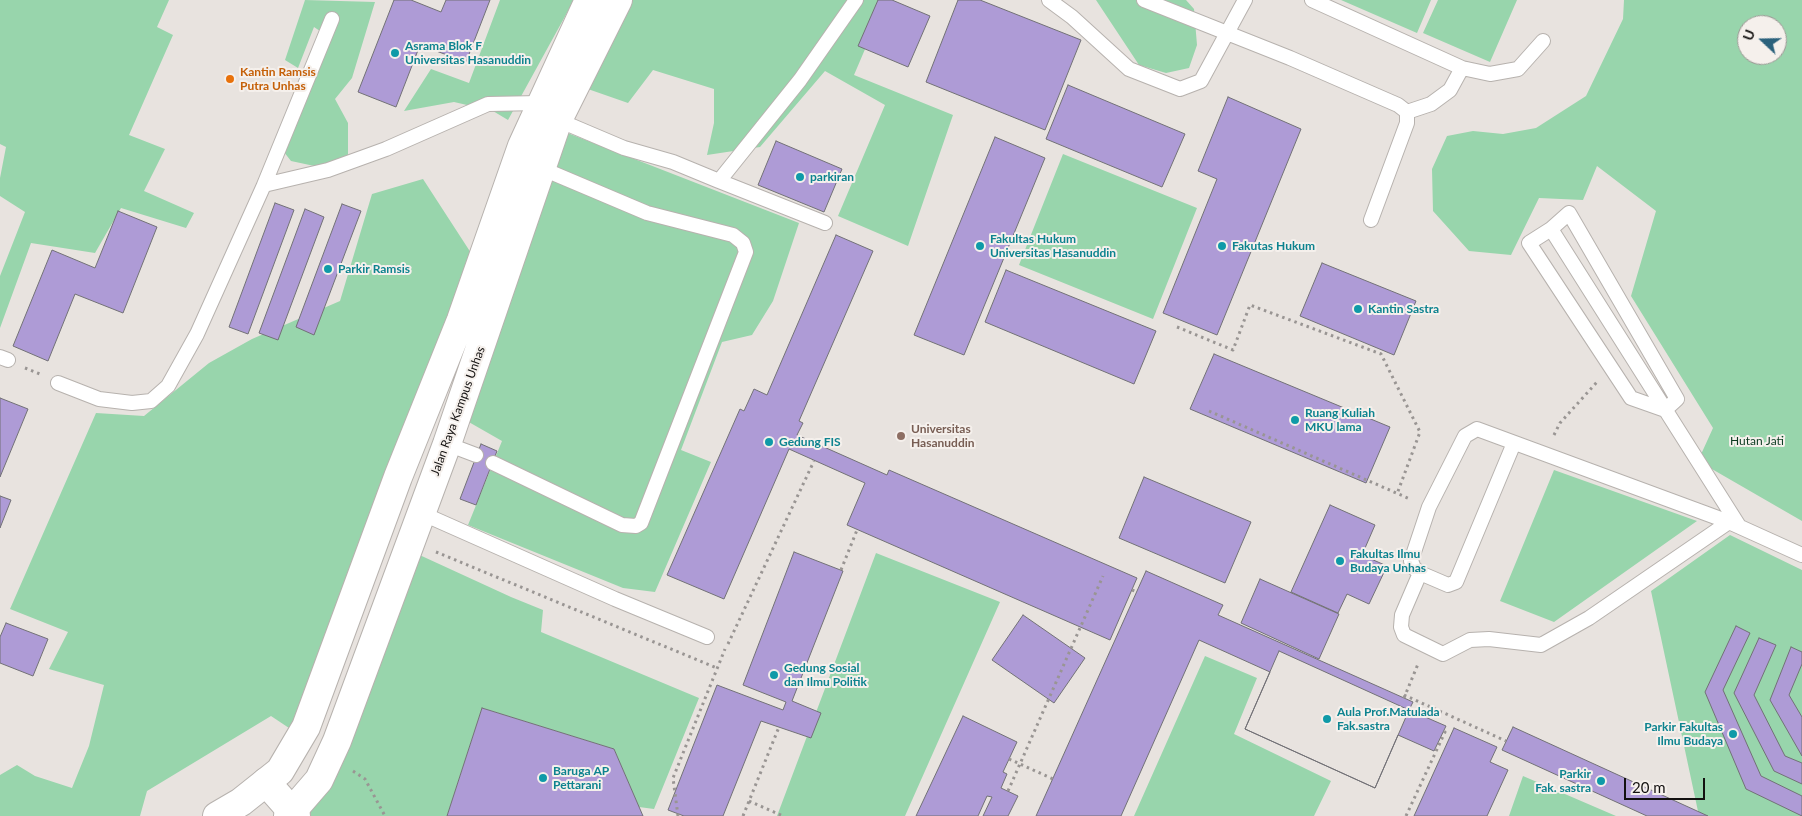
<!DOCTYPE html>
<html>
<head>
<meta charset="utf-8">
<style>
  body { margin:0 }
  #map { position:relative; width:1802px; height:816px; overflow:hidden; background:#e8e3df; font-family:Lato,sans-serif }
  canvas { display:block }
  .north { position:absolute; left:1737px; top:15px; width:50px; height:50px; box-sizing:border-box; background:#f5f0ec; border:1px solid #9b9794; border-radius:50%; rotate:291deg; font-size:14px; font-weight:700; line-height:20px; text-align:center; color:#131110 }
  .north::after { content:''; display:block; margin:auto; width:18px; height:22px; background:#2b617c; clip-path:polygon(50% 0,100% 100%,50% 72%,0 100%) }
  .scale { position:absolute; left:1624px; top:778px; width:81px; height:22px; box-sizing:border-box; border:2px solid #131110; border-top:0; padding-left:6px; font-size:15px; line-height:18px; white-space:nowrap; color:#131110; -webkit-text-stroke:4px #f5f0ec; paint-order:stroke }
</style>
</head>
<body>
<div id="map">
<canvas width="1802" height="816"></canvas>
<div class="north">U</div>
<div class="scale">20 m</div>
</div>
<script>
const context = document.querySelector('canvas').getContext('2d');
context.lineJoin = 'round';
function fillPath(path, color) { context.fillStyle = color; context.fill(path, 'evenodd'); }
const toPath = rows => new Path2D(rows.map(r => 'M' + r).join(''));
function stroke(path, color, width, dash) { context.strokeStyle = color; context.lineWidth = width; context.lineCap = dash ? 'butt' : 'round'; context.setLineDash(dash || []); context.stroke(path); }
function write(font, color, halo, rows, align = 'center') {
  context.font = font + ' Lato,sans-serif'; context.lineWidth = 4; context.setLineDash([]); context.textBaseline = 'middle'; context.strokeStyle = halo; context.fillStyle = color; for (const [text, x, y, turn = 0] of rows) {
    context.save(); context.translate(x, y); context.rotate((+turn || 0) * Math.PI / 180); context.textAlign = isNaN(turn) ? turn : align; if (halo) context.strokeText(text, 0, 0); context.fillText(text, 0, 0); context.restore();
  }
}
const green = toPath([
  [0,0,169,0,157,27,173,35,129,135,165,149,144,191,194,213,186,228,121,208,95,253,31,243,0,328,0,276,25,212,0,196,0,178,6,147,0,144],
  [305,0,375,2,352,78,335,99,348,123,348,160,319,167,291,161,280,147,329,37,314,27,298,68,285,60],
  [500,0,574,0,508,120,493,111,454,102,404,111,431,69,469,83],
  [630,0,886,0,854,75,953,115,908,246,838,216,885,105,825,71,760,147,707,155,714,123,714,89,653,70,628,103,585,88],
  [1096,0,1186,0,1194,9,1197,45,1189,68,1166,73,1139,65],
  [1341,0,1431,0,1417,33],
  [1438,0,1517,0,1490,62,1423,33],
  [1624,0,1802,0,1802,521,1698,461,1713,428,1631,296,1656,211,1597,166,1583,200,1539,198,1511,255,1469,251,1433,211,1432,169,1447,136,1473,131,1503,134,1536,128,1586,96,1623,19],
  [1747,25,1777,25,1777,55,1747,55],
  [565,132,799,223,773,301,752,335,722,342,681,450,711,462,655,592,623,588,468,525,502,441,467,421],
  [1063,154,1197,208,1153,319,1019,265],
  [423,179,471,253,295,732,271,716,147,791,140,816,0,816,0,775,17,765,35,776,72,788,89,746,104,685,49,669,68,632,10,609,96,413,144,416,209,363,252,339,340,301,372,194],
  [1554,470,1697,521,1554,622,1500,601],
  [1730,535,1802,570,1802,816,1699,816,1651,591],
  [413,552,511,597,543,610,541,632,699,698,654,809,639,807,614,749,482,708,447,816,305,816],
  [876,553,1000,602,905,816,777,816],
  [1205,656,1257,678,1234,734,1331,781,1314,816,1134,816],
  [1523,776,1616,816,1509,816]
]);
const building = toPath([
  [394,0,411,0,441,12,446,0,490,0,466,62,420,45,396,107,358,92,394,0],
  [878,0,892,0,930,16,908,67,858,46,878,0],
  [958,0,980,0,1081,40,1045,130,926,82,958,0],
  [1068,85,1185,134,1162,187,1046,139,1068,85],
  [1228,97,1301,129,1217,335,1163,313,1217,179,1198,171,1228,97],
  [995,137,1045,158,964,355,914,335,995,137],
  [776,141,842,169,824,212,758,185,776,141],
  [275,203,294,210,248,334,229,327,275,203],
  [342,204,361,211,314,335,296,327,342,204],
  [305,209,324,217,278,340,259,333,305,209],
  [118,211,157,227,123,313,75,294,48,361,13,346,52,250,95,268,118,211],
  [836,235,873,251,799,421,803,423,797,435,887,475,889,470,1137,578,1110,640,847,525,865,483,789,449,724,599,667,575,740,409,744,411,754,389,767,395,836,235],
  [1322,263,1416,301,1394,355,1300,316,1322,263],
  [1006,270,1156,331,1134,384,985,322,1006,270],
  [1214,354,1390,427,1366,483,1190,409,1214,354],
  [0,398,28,409,0,477,0,398],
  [481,444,497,451,476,505,460,499,481,444],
  [1144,477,1251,522,1225,583,1119,538,1144,477],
  [0,496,11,500,0,528,0,496],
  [1330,505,1375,525,1362,555,1387,566,1369,604,1347,594,1338,613,1291,592,1330,505],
  [794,552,843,571,792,701,821,713,811,738,761,721,723,816,684,816,668,810,717,685,783,710,786,702,743,685,794,552],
  [1146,571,1223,605,1218,615,1413,702,1409,710,1446,726,1434,751,1398,735,1375,788,1245,729,1270,672,1199,640,1121,816,1036,816,1146,571],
  [1260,579,1339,614,1319,659,1241,623,1260,579],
  [1023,615,1085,658,1054,703,992,660,1023,615],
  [6,623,48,639,33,676,0,663,0,637,6,623],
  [1736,626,1750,633,1723,690,1761,776,1802,796,1802,816,1746,789,1705,692,1736,626],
  [1759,638,1776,645,1754,695,1785,756,1802,763,1802,784,1774,771,1734,693,1759,638],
  [1791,647,1802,652,1802,664,1789,695,1802,717,1802,756,1770,700,1791,647],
  [1279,651,1409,710,1375,788,1245,729,1279,651],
  [482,708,614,749,643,816,447,816,482,708],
  [963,716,1017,742,1003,772,1007,774,1001,788,1018,796,1008,816,983,816,992,797,987,796,978,816,916,816,963,716],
  [1513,727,1708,816,1647,816,1502,750,1513,727],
  [1454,728,1497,747,1490,762,1508,770,1487,816,1414,816,1454,728]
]);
const path = toPath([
  [1177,327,1233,350,1250,305,1381,354,1420,432,1397,494],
  [25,368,40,374],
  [1209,411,1410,499],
  [1554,435,1560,423,1597,382],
  [436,552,717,668],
  [841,570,857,530],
  [1132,590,1137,592],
  [728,644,814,461],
  [1404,695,1506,741],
  [1404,698,1418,664],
  [1009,759,1053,779],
  [353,771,365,779,385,816],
  [1008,791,1103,576],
  [749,801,783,816],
  [678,816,673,778,725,649],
  [743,816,779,727],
  [1406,816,1445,732,1443,731]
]);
const lane = toPath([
  [1049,0,1072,17,1129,69,1180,89,1201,81,1245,0],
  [1144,0,1290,58,1398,105,1407,112,1407,123,1371,220],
  [1312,0,1462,68,1490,74,1518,69,1543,41],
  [1407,112,1431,104,1450,90,1462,68],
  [558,120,624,148,673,162,719,181,800,80,856,0],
  [719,181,825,223],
  [264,185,332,19],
  [1569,213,1677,399,1665,410,1631,398,1529,243,1551,229,1569,213],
  [1551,229,1739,526],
  [0,357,8,360],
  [58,383,99,399,132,403,151,401,168,386,197,334,264,185,328,170,386,149,488,104,540,103],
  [447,444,476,455],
  [493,463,622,525,636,526,641,523,746,252,743,243,733,235,647,213,543,169],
  [421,513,615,599,707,637],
  [1729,522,1589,618,1541,645,1489,639,1470,640,1443,654,1404,635,1401,627,1402,615,1420,573,1414,568,1411,561,1429,507,1465,436,1477,429,1729,522,1802,555],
  [1420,573,1448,585,1456,582,1514,443]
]);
const street = toPath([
  [266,782,296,816]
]);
const secondary = toPath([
  [217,816,241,802,280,771,306,727,398,477,461,320,522,146,589,0],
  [288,816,319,780,337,741,447,444,558,120,618,0]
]);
const markers = [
  [395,53,5,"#0f9aa8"],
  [230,79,5,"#e8710a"],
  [800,177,5,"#0f9aa8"],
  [980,246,5,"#0f9aa8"],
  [1222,246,5,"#0f9aa8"],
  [328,269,5,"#0f9aa8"],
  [1358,309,5,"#0f9aa8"],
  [1295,420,5,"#0f9aa8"],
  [901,436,5,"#8d6e63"],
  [769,442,5,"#0f9aa8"],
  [1340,561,5,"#0f9aa8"],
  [774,675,5,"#0f9aa8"],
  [1327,719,5,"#0f9aa8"],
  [1733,734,5,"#0f9aa8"],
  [543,778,5,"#0f9aa8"],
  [1601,781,5,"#0f9aa8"]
];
const cultureNames = [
  ["Asrama Blok F",405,46],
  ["Universitas Hasanuddin",405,60],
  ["parkiran",810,177],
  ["Fakultas Hukum",990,239],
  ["Universitas Hasanuddin",990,253],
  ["Fakutas Hukum",1232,246],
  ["Parkir Ramsis",338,269],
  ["Kantin Sastra",1368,309],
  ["Ruang Kuliah",1305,413],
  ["MKU lama",1305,427],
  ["Gedung FIS",779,442],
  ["Fakultas Ilmu",1350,554],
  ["Budaya Unhas",1350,568],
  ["Gedung Sosial",784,668],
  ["dan Ilmu Politik",784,682],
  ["Aula Prof.Matulada",1337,712],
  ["Fak.sastra",1337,726],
  ["Parkir Fakultas",1723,727,"right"],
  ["Ilmu Budaya",1723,741,"right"],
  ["Baruga AP",553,771],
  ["Pettarani",553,785],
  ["Parkir",1591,774,"right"],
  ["Fak. sastra",1591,788,"right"]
];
const foodNames = [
  ["Kantin Ramsis",240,72],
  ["Putra Unhas",240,86]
];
const streetNames = [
  ["Jalan Raya Kampus Unhas",458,411,-70]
];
const educationNames = [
  ["Universitas",911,429],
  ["Hasanuddin",911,443]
];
const parkNames = [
  ["Hutan Jati",1757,441]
];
fillPath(green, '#98d5ac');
fillPath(building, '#ae9bd6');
stroke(building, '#727176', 1);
stroke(lane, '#b7b2ae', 16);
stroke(street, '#b7b2ae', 30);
stroke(secondary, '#b7b2ae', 30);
stroke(path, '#999593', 3, [2.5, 4]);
stroke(lane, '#fff', 14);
stroke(street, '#fff', 28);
stroke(secondary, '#fff', 28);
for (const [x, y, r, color] of markers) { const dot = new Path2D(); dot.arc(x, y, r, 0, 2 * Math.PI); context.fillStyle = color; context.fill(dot); stroke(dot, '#f5f0ec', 2); }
write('bold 12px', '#0d838f', '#f5f0ec', cultureNames, 'left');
write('bold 12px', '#c56008', '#f5f0ec', foodNames, 'left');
write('12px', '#131110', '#f5f0ec', streetNames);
write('bold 12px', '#785e54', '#f5f0ec', educationNames, 'left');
write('12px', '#0b3b20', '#f5f0ec', parkNames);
</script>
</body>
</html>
